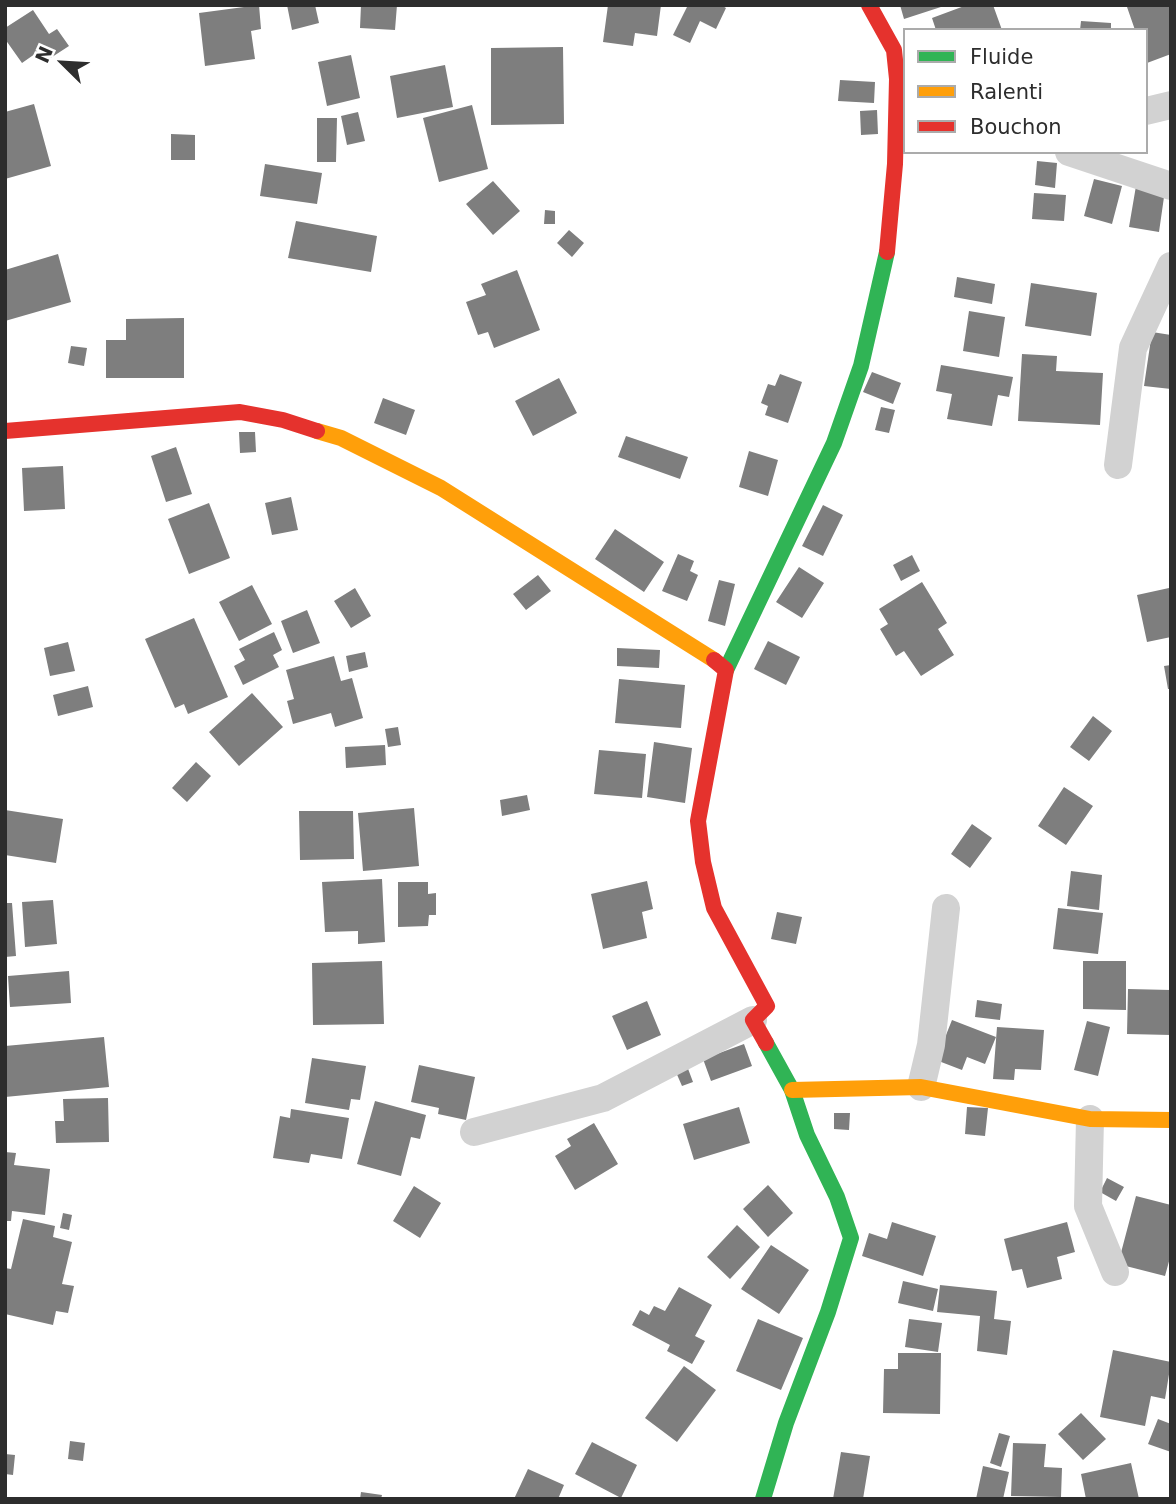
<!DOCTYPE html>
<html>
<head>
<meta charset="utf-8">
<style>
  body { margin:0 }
  #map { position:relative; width:1176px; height:1504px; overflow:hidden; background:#fff; font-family:"DejaVu Sans",sans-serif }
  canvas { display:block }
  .frame { position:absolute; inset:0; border:7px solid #2d2d2d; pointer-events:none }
  .legend { position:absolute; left:903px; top:28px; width:245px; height:126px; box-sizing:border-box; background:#fff; border:2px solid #ababab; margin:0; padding:9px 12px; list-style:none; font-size:21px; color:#2d2d2d }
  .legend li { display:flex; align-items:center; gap:14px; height:35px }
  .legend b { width:35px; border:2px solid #ababab }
  .north { position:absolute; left:28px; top:28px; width:70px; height:70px; -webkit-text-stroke:5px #fff; paint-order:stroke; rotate:294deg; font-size:19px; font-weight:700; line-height:28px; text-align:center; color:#2d2d2d }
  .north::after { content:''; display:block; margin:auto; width:24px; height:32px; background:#2d2d2d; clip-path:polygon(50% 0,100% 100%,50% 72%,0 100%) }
</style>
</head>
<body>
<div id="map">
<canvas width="1176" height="1504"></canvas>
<div class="frame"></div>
<ul class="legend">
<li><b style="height:9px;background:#30b455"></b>Fluide</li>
<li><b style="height:9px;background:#ff9f0a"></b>Ralenti</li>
<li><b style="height:9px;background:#e5322d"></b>Bouchon</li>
</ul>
<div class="north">N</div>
</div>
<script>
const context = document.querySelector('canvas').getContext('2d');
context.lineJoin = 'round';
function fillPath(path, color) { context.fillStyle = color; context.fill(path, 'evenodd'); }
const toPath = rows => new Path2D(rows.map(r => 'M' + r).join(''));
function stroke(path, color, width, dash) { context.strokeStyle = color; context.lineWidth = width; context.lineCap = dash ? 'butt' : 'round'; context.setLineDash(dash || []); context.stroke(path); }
const building = toPath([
  [259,5,261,29,251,31,255,59,205,66,199,13],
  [287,5,315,5,319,23,292,30],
  [361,5,397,5,395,30,360,28],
  [608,5,661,5,657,36,635,33,633,46,603,42],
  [688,5,721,5,726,8,716,29,700,21,690,43,673,35],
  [900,5,944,5,944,6,904,19],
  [967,5,993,5,1002,30,936,30,932,18],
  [1131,5,1171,5,1171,54,1147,63,1146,30,1135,30,1127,7],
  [33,10,49,34,57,29,69,46,49,59,42,49,22,63,5,39,5,28],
  [1081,21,1111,23,1111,30,1080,30],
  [563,47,564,124,491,125,491,48],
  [351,55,360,98,327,106,318,62],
  [445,65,453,107,397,118,390,76],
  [840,80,875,82,874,103,838,101],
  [34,104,51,166,5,179,5,112],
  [472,105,488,169,439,182,423,118],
  [877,110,878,134,861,135,860,111],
  [358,112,365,141,347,145,341,116],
  [317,118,337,118,336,162,317,162],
  [171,134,195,135,195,160,171,160],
  [1037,161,1057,163,1055,188,1035,185],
  [265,164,322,173,317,204,260,196],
  [1094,179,1122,186,1112,224,1084,216],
  [493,181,520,211,493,235,466,204],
  [1136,186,1165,190,1159,232,1129,227],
  [1034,193,1066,195,1064,221,1032,219],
  [545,210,555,211,555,224,544,224],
  [296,221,377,236,371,272,288,258],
  [569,230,584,243,572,257,557,243],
  [58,254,71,302,5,321,5,270],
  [517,270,540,330,494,348,488,332,478,335,466,302,486,295,481,284],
  [957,277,995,284,992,304,954,297],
  [1031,283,1097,293,1091,336,1025,326],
  [969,311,1005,317,999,357,963,351],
  [184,318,184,378,106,378,106,340,126,340,126,319],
  [1152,332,1171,335,1171,389,1144,386],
  [71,346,87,348,84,366,68,363],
  [1022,354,1057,356,1056,371,1103,373,1100,425,1018,421],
  [941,365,1013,377,1009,397,998,395,992,426,947,419,952,394,936,391],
  [872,372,901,383,893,404,863,392],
  [780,374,802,382,788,423,765,415,768,406,761,403,768,384,775,386],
  [559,378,577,413,533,436,515,401],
  [383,398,415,410,406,435,374,423],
  [881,407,895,410,889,433,875,430],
  [239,432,255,432,256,452,240,453],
  [626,436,688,457,680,479,618,457],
  [176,447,192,494,166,502,151,456],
  [749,451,778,460,768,496,739,487],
  [63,466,65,509,24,511,22,468],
  [291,497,298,530,272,535,265,503],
  [209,503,230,558,189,574,168,519],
  [823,505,843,515,823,556,802,546],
  [615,529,664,562,644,592,595,559],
  [678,554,694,561,690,571,698,575,687,601,662,591],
  [912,555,920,571,901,581,893,565],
  [799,567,824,583,802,618,776,602],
  [538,575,551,591,526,610,513,594],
  [719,580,735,584,725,626,708,621],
  [922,582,947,623,938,629,954,655,921,676,904,651,896,656,880,629,888,624,879,609],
  [252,585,272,624,239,641,219,602],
  [355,588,371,616,351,628,334,601],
  [1169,588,1171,637,1147,642,1137,595],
  [307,610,320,643,293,653,281,621],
  [194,618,228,697,188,714,184,704,175,708,145,639],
  [274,632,282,650,273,655,279,667,243,685,234,666,245,660,239,649],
  [768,641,800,657,786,685,754,669],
  [68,642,75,671,50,676,44,648],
  [617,648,660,650,659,668,617,666],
  [365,652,368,667,349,672,346,656],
  [334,656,341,681,352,678,363,718,335,727,331,713,293,724,287,701,294,699,286,670],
  [1171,665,1171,689,1168,689,1164,666],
  [619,679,685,685,681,728,615,723],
  [88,686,93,707,58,716,53,695],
  [252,693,283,727,239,766,209,732],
  [1093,716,1112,731,1089,761,1070,747],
  [398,727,401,745,388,747,385,729],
  [654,742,692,748,685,803,647,797],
  [385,745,386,765,346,768,345,747],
  [599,750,646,754,642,798,594,794],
  [196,762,211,776,187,802,172,788],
  [1064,787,1093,806,1066,845,1038,826],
  [527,795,530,810,502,816,500,800],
  [414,808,419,866,363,871,358,813],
  [5,810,63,819,56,863,5,855],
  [299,811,353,811,354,859,300,860],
  [972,824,992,838,970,868,951,854],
  [1071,871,1102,875,1099,910,1067,906],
  [382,879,385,942,358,944,358,931,325,932,322,882],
  [647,881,653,909,642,912,647,938,603,949,591,894],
  [398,882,428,882,428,894,436,893,436,915,429,915,428,926,398,927],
  [53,900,57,944,25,947,22,902],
  [5,903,12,903,16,956,5,957],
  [1058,908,1103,913,1098,954,1053,949],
  [777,912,802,917,796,944,771,939],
  [382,961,384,1024,313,1025,312,963],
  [1083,961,1126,961,1126,1010,1083,1009],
  [69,971,71,1003,10,1007,8,976],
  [1128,989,1171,990,1171,1035,1127,1034],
  [977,1000,1002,1004,1000,1020,975,1017],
  [647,1001,661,1035,627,1050,612,1016],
  [952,1020,996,1037,985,1064,967,1057,962,1070,936,1060],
  [1087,1021,1110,1027,1098,1076,1074,1070],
  [997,1027,1044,1030,1041,1070,1015,1069,1014,1080,993,1079],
  [104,1037,109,1087,5,1097,5,1046],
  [744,1044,752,1066,711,1081,703,1059],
  [312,1058,366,1066,360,1100,351,1099,349,1110,305,1103],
  [419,1065,475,1077,466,1120,438,1114,439,1108,411,1102],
  [687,1066,693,1082,682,1086,675,1070],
  [108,1098,109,1142,56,1143,55,1121,64,1121,63,1099],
  [375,1101,426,1115,420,1139,411,1137,401,1176,357,1164],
  [739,1107,750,1143,694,1160,683,1124],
  [967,1107,988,1108,985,1136,965,1134],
  [291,1109,349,1118,342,1159,311,1154,309,1163,273,1158,280,1116,290,1118],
  [834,1113,850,1113,849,1130,834,1129],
  [594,1123,618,1164,575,1190,555,1156,571,1146,567,1139],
  [5,1152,16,1153,14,1165,50,1169,45,1215,12,1211,11,1221,5,1221],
  [1107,1178,1124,1187,1116,1201,1100,1192],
  [768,1185,793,1213,768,1237,743,1209],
  [414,1186,441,1203,420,1238,393,1221],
  [1136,1196,1171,1205,1171,1254,1165,1276,1118,1264],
  [63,1213,72,1215,69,1230,60,1228],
  [23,1219,55,1226,53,1237,72,1242,62,1284,74,1286,68,1313,56,1311,53,1325,5,1314,5,1268,11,1269],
  [892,1222,936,1236,923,1276,862,1256,869,1233,887,1239],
  [1067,1222,1075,1252,1057,1257,1062,1279,1027,1288,1022,1269,1012,1271,1004,1239],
  [737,1225,760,1247,730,1279,707,1257],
  [771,1245,809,1270,779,1314,741,1289],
  [903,1281,938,1289,933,1311,898,1303],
  [940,1285,997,1291,994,1319,1011,1321,1007,1355,977,1351,980,1316,937,1312],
  [679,1287,712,1305,695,1336,705,1341,692,1364,667,1351,670,1345,632,1325,640,1310,649,1315,654,1306,665,1311],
  [758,1319,803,1338,781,1390,736,1371],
  [909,1319,942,1323,938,1352,905,1347],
  [1113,1350,1171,1362,1165,1399,1151,1396,1145,1426,1100,1417],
  [898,1353,941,1353,940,1414,883,1413,884,1369,898,1369],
  [684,1366,716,1390,677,1442,645,1418],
  [1081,1413,1106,1439,1083,1460,1058,1434],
  [1158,1419,1171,1424,1171,1452,1148,1444],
  [999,1433,1010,1436,1001,1467,990,1463],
  [70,1441,85,1443,83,1461,68,1459],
  [592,1442,637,1465,621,1498,575,1474],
  [1013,1443,1046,1444,1044,1467,1062,1468,1061,1497,1011,1496],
  [841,1452,870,1456,863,1499,833,1499],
  [5,1454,15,1455,13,1475,5,1474],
  [1131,1463,1139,1499,1086,1499,1081,1474],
  [983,1466,1009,1472,1003,1499,976,1499],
  [528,1469,564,1485,558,1499,514,1499],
  [361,1492,382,1495,381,1499,360,1499]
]);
const street = toPath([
  [1146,111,1171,105],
  [1069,152,1171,186],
  [1118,465,1133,348,1171,266],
  [921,1087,931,1045,946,908],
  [1090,1119,1088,1206,1115,1272],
  [474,1132,603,1098,753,1020]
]);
const fast = toPath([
  [726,670,834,443,861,366,887,252],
  [763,1499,786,1423,828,1312,851,1238,837,1197,807,1135,792,1090,766,1043]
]);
const slow = toPath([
  [317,431,341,438,441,488,714,660],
  [792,1090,921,1087,1090,1119,1171,1120]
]);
const jam = toPath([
  [869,5,894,50,897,79,895,164,887,252],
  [5,431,240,412,283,420,317,431],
  [714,660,726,670,698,821,703,862,714,908,767,1006,753,1020,766,1043]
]);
fillPath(building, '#7e7e7e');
stroke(street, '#d2d2d2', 28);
stroke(fast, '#30b455', 16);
stroke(slow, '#ff9f0a', 16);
stroke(jam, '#e5322d', 16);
</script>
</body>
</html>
